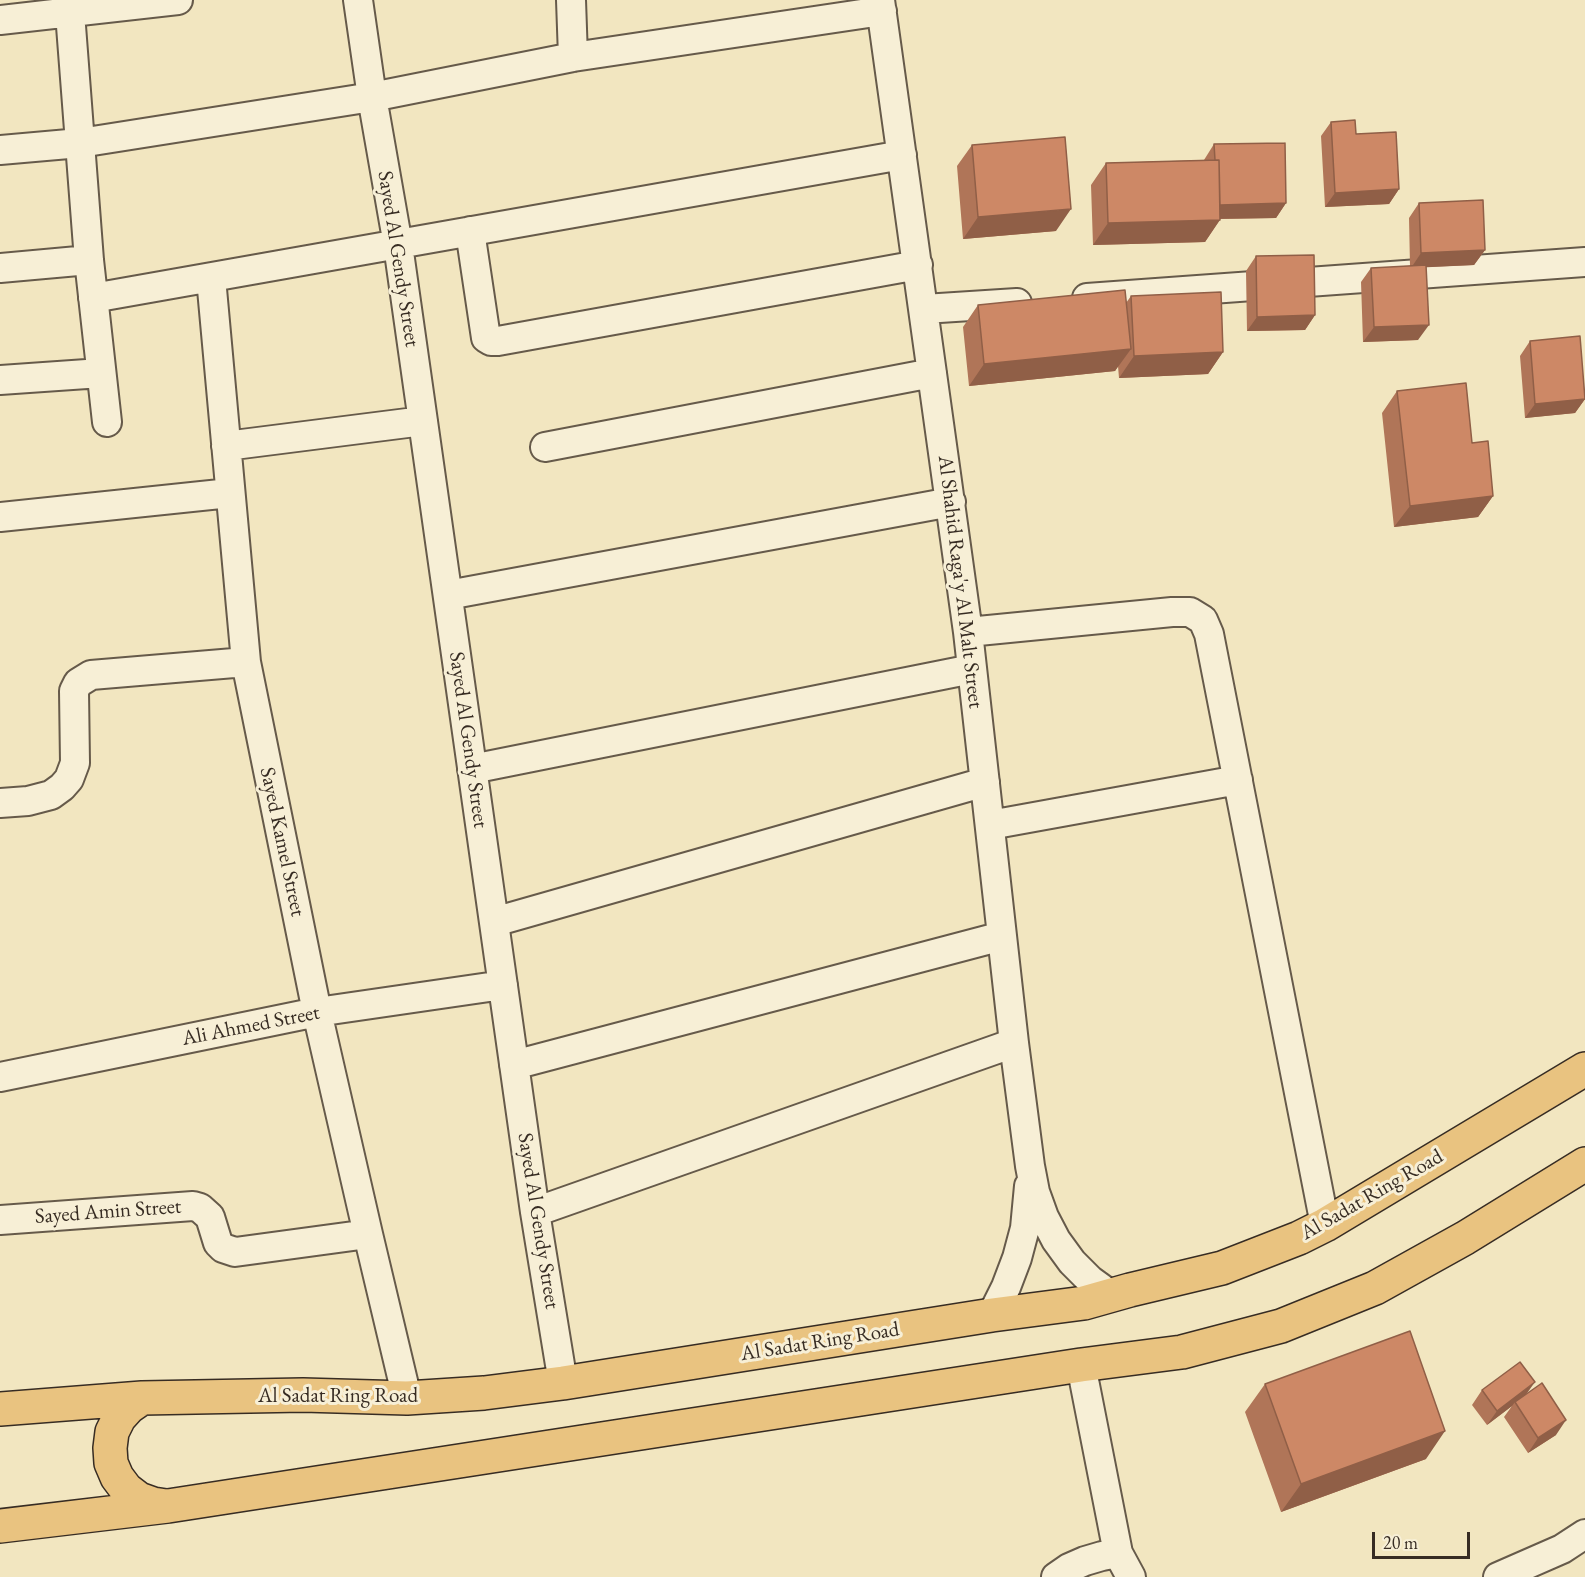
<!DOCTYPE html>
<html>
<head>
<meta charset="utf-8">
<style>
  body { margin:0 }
  #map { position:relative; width:1585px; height:1577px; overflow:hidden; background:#f2e6c0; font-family:"EB Garamond",serif }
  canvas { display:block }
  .scale { position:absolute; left:1372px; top:1532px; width:98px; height:27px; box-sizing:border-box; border:3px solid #372c23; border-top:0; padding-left:8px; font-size:18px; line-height:21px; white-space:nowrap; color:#372c23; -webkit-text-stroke:4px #f7efd6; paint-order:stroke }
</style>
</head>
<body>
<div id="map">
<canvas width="1585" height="1577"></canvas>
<div class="scale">20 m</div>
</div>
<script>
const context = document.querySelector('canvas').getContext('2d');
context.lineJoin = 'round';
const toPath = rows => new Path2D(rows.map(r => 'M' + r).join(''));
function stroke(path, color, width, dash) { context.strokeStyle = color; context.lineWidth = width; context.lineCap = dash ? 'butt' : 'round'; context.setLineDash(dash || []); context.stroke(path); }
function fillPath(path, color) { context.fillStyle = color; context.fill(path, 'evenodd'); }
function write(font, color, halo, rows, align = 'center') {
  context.font = font + ' "EB Garamond",serif'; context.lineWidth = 6; context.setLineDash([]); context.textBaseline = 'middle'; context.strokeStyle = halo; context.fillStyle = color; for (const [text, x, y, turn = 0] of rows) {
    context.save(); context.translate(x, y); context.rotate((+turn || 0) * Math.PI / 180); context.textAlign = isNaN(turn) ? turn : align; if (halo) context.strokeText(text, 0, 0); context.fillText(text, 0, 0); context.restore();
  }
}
const minor = toPath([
  [69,0,89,260,107,422],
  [358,0,372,97,398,245,535,1212,563,1383],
  [571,0,573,57],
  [880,0,968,632,1014,1043,1030,1166,1035,1192,1044,1217,1056,1240,1072,1262,1090,1280,1112,1296],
  [0,20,178,0],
  [0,150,80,143,372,97,573,57,882,11],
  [470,231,486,338,491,341,498,341,918,265],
  [0,268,89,260],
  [211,278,246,662,317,1012,368,1234,407,1398],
  [93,298,902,155],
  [1087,298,1585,262],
  [924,309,1017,303],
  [0,380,101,373],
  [226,446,423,421],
  [545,447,932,373],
  [0,517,230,493],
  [448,595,951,502],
  [968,632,1172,612,1190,612,1203,620,1209,634,1325,1225],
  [472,769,972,669],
  [0,803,28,801,51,795,62,787,69,779,75,763,74,691,78,683,91,675,246,662],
  [990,825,1238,780],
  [494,922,985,782],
  [514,1065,1002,936],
  [0,1077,317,1012,503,985],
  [535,1212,1014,1043],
  [0,1220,193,1206,200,1208,210,1217,218,1243,223,1248,235,1252,368,1234],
  [992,1315,1006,1287,1017,1258,1025,1228,1029,1186],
  [1081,1365,1118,1553,1131,1577],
  [1056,1577,1069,1568,1085,1561,1102,1556,1118,1553],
  [1498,1577,1562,1549,1585,1534]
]);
const trunk = toPath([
  [142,1398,129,1407,119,1418,112,1432,110,1448,111,1463,117,1477,126,1489,139,1499,153,1504,166,1506],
  [0,1409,142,1398,303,1395,407,1398,484,1393,563,1383,992,1315,1084,1303,1130,1290,1222,1268,1299,1238,1325,1225,1585,1069],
  [0,1526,168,1506,1081,1365,1182,1352,1281,1326,1375,1288,1465,1238,1585,1164]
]);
const wall = toPath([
  [1331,122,1356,134,1399,189,1389,204,1325,207,1321,136],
  [1214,144,1286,203,1276,218,1220,219,1205,242,1093,245,1091,185,1106,163,1204,160],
  [972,145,1056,231,963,239,957,166],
  [1419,203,1485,250,1474,265,1426,267,1418,340,1363,342,1361,282,1371,268,1410,266,1409,218],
  [1256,256,1315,315,1305,330,1247,331,1246,271],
  [1131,296,1223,352,1208,374,1119,378,1118,366,1115,371,969,386,963,327,978,305,1126,303],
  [1530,341,1585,399,1575,413,1525,418,1520,356],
  [1397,391,1472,443,1493,496,1478,517,1394,527,1382,413],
  [1265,1384,1426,1459,1281,1512,1245,1412],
  [1482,1390,1526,1394,1556,1435,1528,1453,1504,1417,1512,1406,1487,1425,1472,1405]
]);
const shadedWall = toPath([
  [1399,189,1389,204,1325,207,1335,193],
  [1286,203,1276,218,1205,219,1216,205],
  [1071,209,1056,231,963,239,978,217],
  [1220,220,1205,242,1093,245,1108,223],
  [1485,250,1474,265,1411,268,1421,253],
  [1315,315,1305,330,1247,331,1257,317],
  [1429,325,1418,340,1363,342,1374,327],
  [1131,349,1115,371,969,386,984,364],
  [1223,352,1208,374,1119,378,1134,356],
  [1585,399,1575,413,1525,418,1535,404],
  [1493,496,1478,517,1394,527,1410,506],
  [1535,1382,1525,1396,1515,1402,1512,1406,1487,1425,1497,1411],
  [1566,1420,1556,1435,1528,1453,1538,1438],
  [1445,1431,1426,1459,1281,1512,1301,1484]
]);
const building = toPath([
  [1355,120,1356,134,1396,132,1399,189,1335,193,1331,122,1355,120],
  [1065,137,1071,209,978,217,972,145,1065,137],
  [1285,143,1286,203,1220,205,1219,160,1215,160,1214,144,1285,143],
  [1219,160,1220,220,1108,223,1106,163,1219,160],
  [1483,200,1485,250,1421,253,1419,203,1483,200],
  [1314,255,1315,315,1257,317,1256,256,1314,255],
  [1426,265,1429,325,1374,327,1371,268,1426,265],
  [1125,290,1131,349,984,364,978,305,1125,290],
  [1221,292,1223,352,1134,356,1131,296,1221,292],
  [1580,336,1585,399,1535,404,1530,341,1580,336],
  [1466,383,1472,443,1488,441,1493,496,1410,506,1397,391,1466,383],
  [1410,1331,1445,1431,1301,1484,1265,1384,1410,1331],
  [1520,1362,1535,1382,1497,1411,1482,1390,1520,1362],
  [1542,1383,1566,1420,1538,1438,1515,1402,1542,1383]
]);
const streetNames = [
  ["Sayed Al Gendy Street",398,259,81],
  ["Al Shahid Raga'y Al Malt Street",960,582,83],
  ["Sayed Al Gendy Street",468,740,82],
  ["Sayed Kamel Street",282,842,78],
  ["Ali Ahmed Street",251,1026,-11],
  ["Al Sadat Ring Road",1372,1195,-30],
  ["Sayed Amin Street",108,1212,-4],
  ["Sayed Al Gendy Street",538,1221,81],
  ["Al Sadat Ring Road",820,1342,-9],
  ["Al Sadat Ring Road",338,1396]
];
stroke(minor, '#665a4a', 32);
stroke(trunk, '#372c23', 36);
stroke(minor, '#f7efd6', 28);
stroke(trunk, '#e9c380', 33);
fillPath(wall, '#b07558');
fillPath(shadedWall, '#905f47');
fillPath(building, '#cd8866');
stroke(building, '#905f47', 1.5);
write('21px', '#372c23', '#f7efd6', streetNames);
</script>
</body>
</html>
